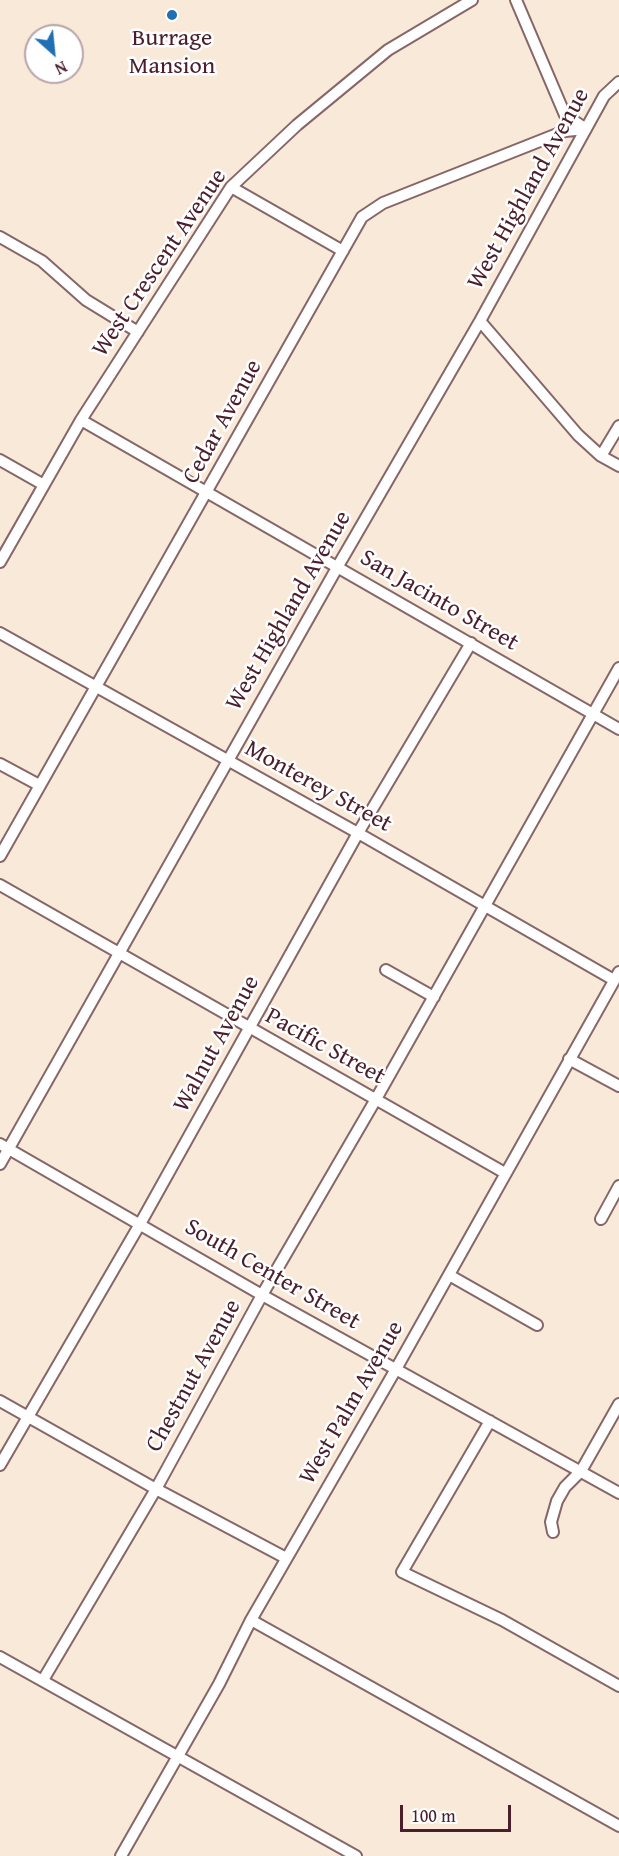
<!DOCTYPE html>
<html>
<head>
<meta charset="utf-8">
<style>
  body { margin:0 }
  #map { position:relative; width:619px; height:1856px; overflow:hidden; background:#f9e9d8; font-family:"Gentium Book Plus",serif }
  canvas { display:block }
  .north { position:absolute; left:24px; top:24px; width:60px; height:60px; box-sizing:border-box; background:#fff; border:2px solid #b7a5aa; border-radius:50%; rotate:153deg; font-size:16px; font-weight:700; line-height:24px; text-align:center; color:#4a1f2b }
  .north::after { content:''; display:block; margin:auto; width:21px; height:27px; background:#1f6fb2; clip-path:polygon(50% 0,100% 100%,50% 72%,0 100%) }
  .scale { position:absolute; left:400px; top:1805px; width:111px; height:27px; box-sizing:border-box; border:3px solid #4a1f2b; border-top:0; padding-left:8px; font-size:18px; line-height:21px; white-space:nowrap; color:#4a1f2b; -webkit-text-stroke:4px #fff; paint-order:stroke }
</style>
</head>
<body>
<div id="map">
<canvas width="619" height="1856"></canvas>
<div class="north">N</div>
<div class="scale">100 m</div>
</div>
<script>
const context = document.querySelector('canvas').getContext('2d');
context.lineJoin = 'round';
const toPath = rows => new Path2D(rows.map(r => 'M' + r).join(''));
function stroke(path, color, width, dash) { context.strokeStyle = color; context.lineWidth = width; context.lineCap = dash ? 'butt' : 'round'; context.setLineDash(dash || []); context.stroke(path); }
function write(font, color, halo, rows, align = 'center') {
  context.font = font + ' "Gentium Book Plus",serif'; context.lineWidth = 5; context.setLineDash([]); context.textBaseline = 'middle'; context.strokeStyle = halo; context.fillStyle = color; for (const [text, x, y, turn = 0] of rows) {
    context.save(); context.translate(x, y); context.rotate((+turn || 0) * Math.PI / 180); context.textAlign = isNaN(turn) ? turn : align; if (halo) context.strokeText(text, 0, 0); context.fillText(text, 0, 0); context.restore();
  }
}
const minor = toPath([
  [516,0,565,115,586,129],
  [231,187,343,251],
  [0,237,42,261,86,300,138,332],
  [480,321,578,435,601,456,619,466],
  [81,420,619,729],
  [601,456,619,426],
  [0,460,44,485],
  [0,562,81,420,231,187,297,125,388,50,472,0],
  [0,633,358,833,614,980],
  [0,764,39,785],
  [0,856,362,217,383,203,565,131,586,129],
  [0,885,505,1173],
  [386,970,434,997],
  [569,1059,619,1086],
  [0,1144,262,1295,619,1493],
  [0,1164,338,566,480,321,604,96,619,82],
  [601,1219,619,1186],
  [449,1275,537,1325],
  [0,1401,156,1489,286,1558],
  [490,1421,402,1572,502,1620,619,1686],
  [0,1465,140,1224,358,833,471,643],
  [553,1532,551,1522,557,1501,565,1487,581,1471,619,1404],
  [251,1620,619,1826],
  [0,1657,356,1856],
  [43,1680,156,1489,262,1295,376,1099,619,668],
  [121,1856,219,1684,251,1620,396,1369,619,972]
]);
const markers = [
  [172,15,6,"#1f6fb2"]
];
const poiNames = [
  ["Burrage",172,39],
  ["Mansion",172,67]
];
const streetNames = [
  ["West Highland Avenue",529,189,-61],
  ["West Crescent Avenue",160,263,-56],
  ["Cedar Avenue",223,422,-61],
  ["San Jacinto Street",439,601,30],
  ["West Highland Avenue",289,611,-60],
  ["Monterey Street",318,787,29],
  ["Walnut Avenue",217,1044,-61],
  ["Pacific Street",325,1047,29],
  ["South Center Street",272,1275,30],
  ["Chestnut Avenue",194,1376,-61],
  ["West Palm Avenue",352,1403,-60]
];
stroke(minor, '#876668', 14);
stroke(minor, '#fff', 10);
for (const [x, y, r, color] of markers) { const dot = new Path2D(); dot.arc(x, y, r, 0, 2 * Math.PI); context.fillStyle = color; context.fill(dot); stroke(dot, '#fff', 2); }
write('24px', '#4a1f2b', '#fff', poiNames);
write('24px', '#4a1f2b', '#fff', streetNames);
</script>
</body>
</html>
